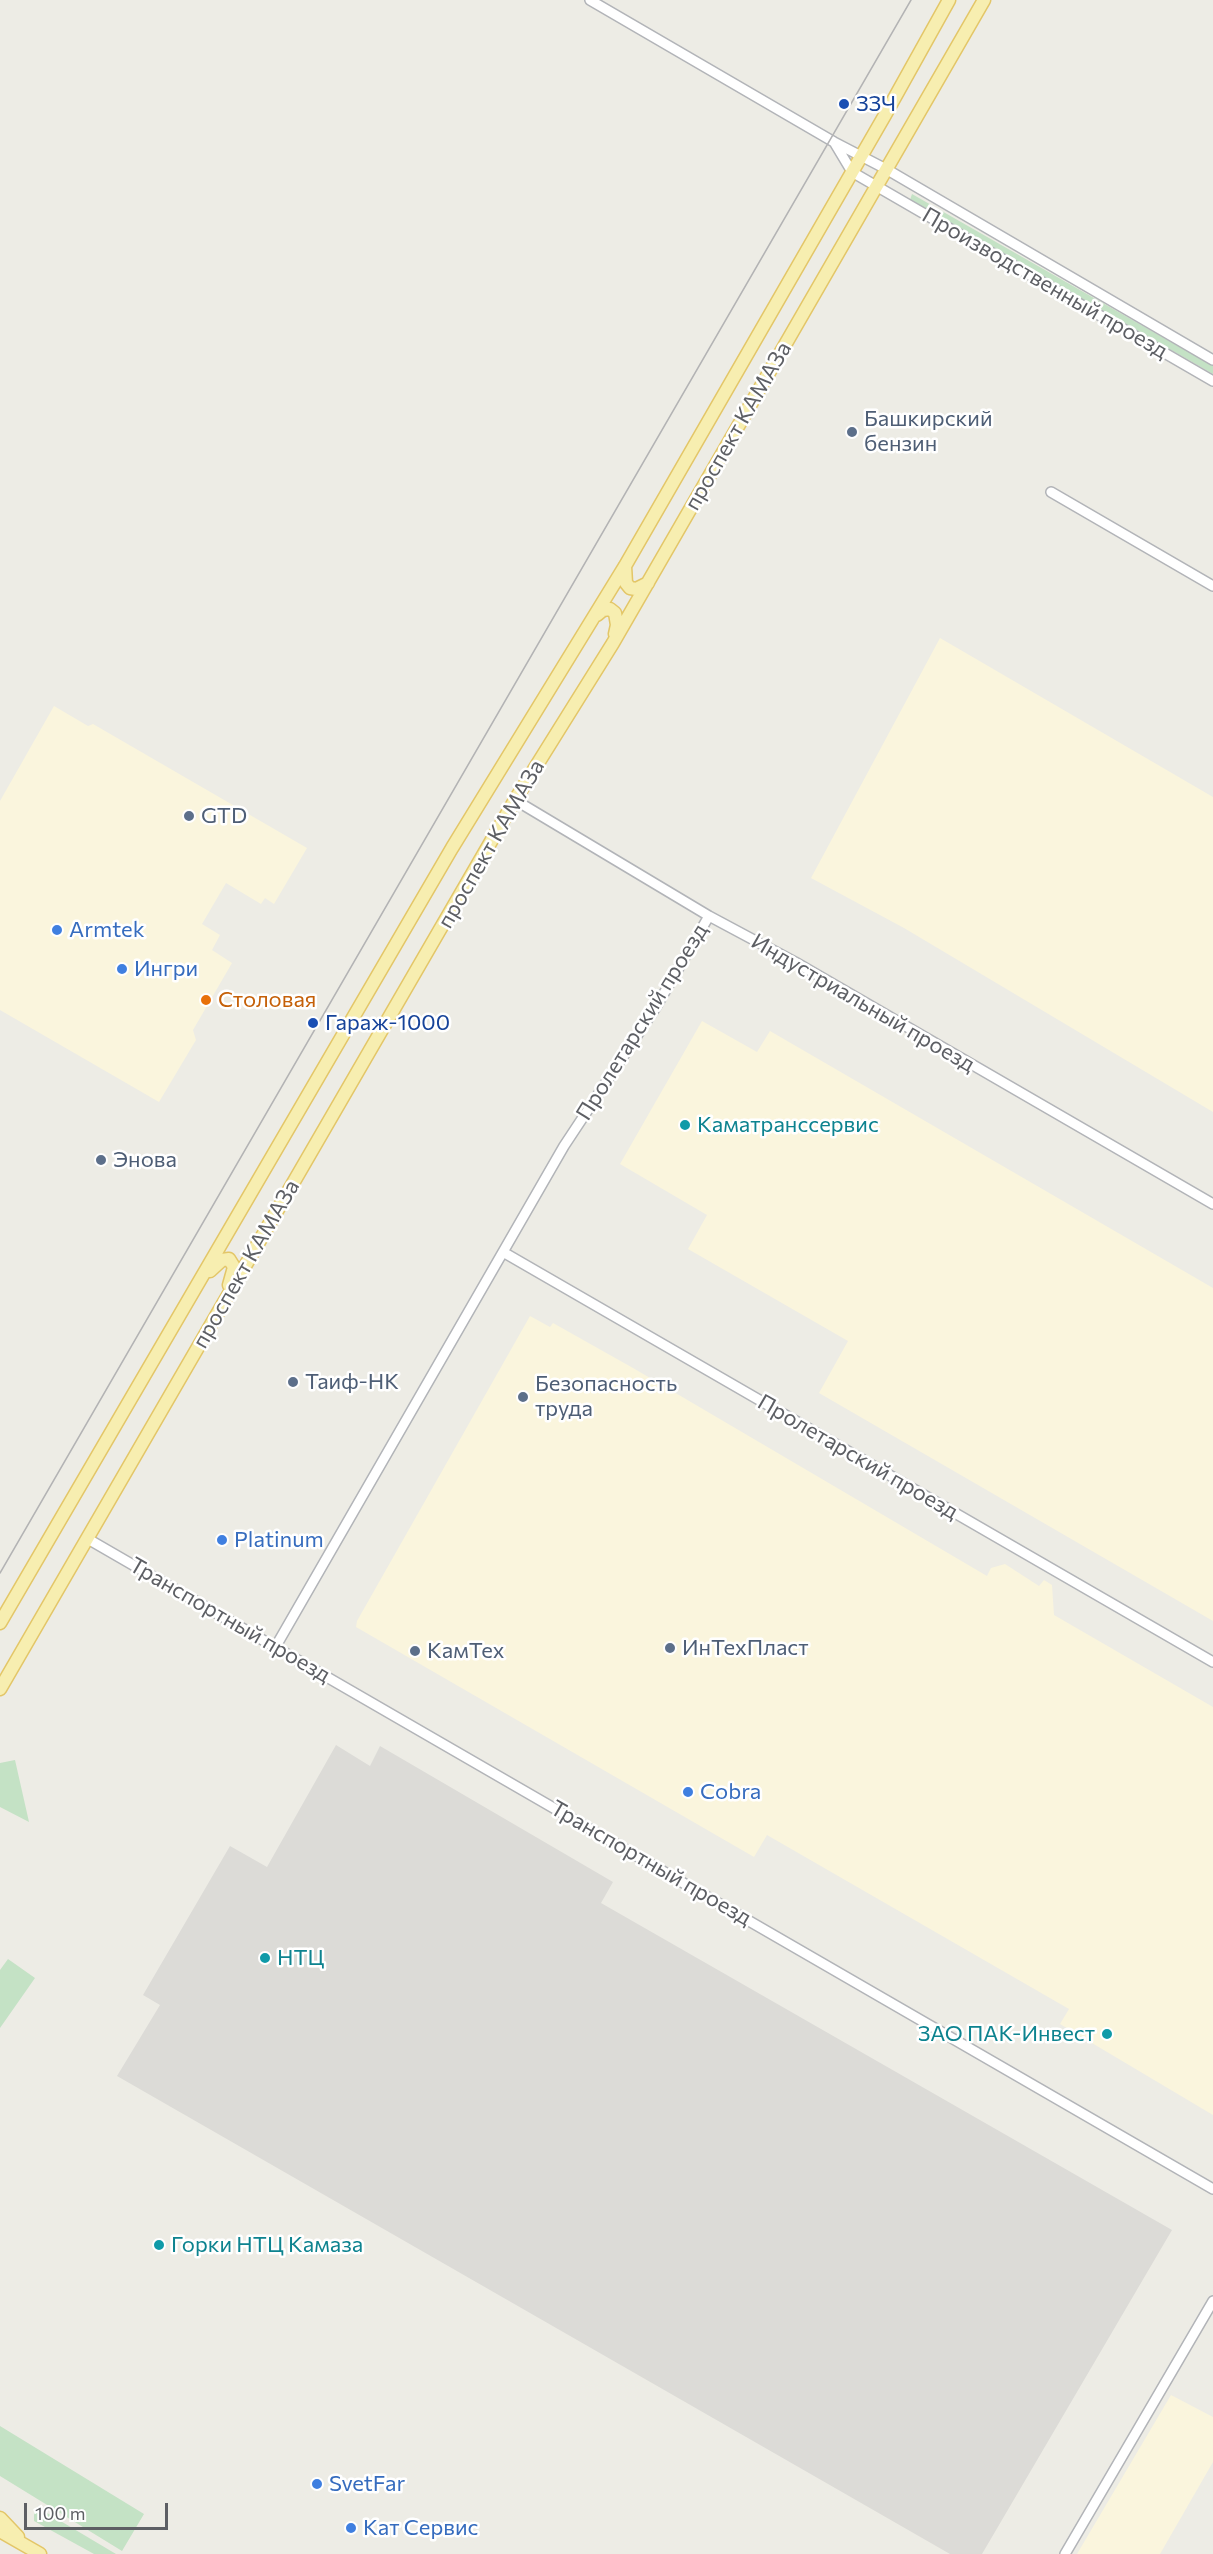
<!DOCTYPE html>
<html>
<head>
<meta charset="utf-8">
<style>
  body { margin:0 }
  #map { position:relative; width:1213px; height:2554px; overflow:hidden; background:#edece5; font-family:Commissioner,sans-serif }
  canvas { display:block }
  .scale { position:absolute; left:24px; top:2503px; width:144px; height:27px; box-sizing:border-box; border:3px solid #5d5f64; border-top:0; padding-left:8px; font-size:18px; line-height:21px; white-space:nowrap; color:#5d5f64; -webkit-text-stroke:4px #fff; paint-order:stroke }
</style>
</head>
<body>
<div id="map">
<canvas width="1213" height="2554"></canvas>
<div class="scale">100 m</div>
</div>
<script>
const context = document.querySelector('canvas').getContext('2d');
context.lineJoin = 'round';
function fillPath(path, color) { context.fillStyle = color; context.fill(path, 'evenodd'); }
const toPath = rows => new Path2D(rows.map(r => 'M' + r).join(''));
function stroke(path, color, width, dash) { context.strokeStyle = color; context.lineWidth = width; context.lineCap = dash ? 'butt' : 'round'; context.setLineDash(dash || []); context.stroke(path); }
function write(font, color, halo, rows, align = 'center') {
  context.font = font + ' Commissioner,sans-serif'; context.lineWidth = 5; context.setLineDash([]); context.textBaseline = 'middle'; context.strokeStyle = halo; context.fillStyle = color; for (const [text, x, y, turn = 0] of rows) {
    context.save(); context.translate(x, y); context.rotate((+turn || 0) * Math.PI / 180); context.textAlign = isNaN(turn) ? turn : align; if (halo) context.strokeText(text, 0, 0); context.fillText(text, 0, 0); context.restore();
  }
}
const commercial = toPath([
  [940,638,1213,797,1213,1112,904,928,811,878],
  [54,706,88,726,93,724,307,848,274,904,265,898,261,904,226,883,202,924,220,935,212,950,232,963,193,1030,196,1040,159,1102,0,1010,0,801],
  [702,1021,757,1052,770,1031,1213,1288,1213,1621,819,1393,848,1341,688,1249,707,1215,620,1164],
  [530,1316,550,1327,553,1323,633,1368,987,1576,991,1568,1005,1564,1039,1586,1044,1580,1052,1585,1054,1615,1213,1707,1213,2115,1060,2024,1069,2009,767,1835,754,1857,356,1627,357,1621],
  [1171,2395,1213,2417,1213,2462,1160,2554,1077,2554]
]);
const industrial = toPath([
  [336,1745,370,1766,380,1746,613,1882,601,1903,1172,2230,982,2554,950,2554,117,2076,160,2005,143,1995,230,1846,267,1867]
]);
const green = toPath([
  [912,194,1213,366,1213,374,910,200],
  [15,1760,29,1822,0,1807,0,1763],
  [8,1959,35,1978,0,2028,0,1970],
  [0,2426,144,2514,122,2551,0,2476],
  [37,2510,42,2510,116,2554,94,2554,34,2521,34,2512]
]);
const minor = toPath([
  [590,0,834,142,886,169,1213,360],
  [834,142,852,172,1213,381],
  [1051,492,1213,586],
  [515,800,709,916,795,962,1213,1204],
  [503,1252,1213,1662],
  [88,1539,1213,2189],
  [276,1646,564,1146,656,1007,709,916],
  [1065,2554,1213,2301]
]);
const major = toPath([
  [625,566,626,583,630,588,636,589,648,583],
  [597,615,603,610,610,609,615,613,617,625,615,634],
  [210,1271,222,1260,229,1259,234,1267,229,1285],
  [0,1623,452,848,625,566,885,115,949,0],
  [0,1689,515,800,613,643,984,0],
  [0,2518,18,2537],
  [0,2531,40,2554]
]);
const tram = toPath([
  [0,1573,911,0]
]);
const markers = [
  [844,104,6,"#1a4fb4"],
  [852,432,6,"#5c6f8a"],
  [189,816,6,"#5c6f8a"],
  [57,930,6,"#3f7fe0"],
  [122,969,6,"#3f7fe0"],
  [206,1000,6,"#e8710a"],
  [313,1023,6,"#1a4fb4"],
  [685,1125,6,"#0f9aa8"],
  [101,1160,6,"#5c6f8a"],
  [293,1382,6,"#5c6f8a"],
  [523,1397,6,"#5c6f8a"],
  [222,1540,6,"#3f7fe0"],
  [670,1648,6,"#5c6f8a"],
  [415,1651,6,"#5c6f8a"],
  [688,1792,6,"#3f7fe0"],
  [265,1958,6,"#0f9aa8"],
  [1107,2034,6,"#0f9aa8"],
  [159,2245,6,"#0f9aa8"],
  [317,2484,6,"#3f7fe0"],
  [351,2528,6,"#3f7fe0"]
];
const transitNames = [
  ["ЗЗЧ",856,104],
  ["Гараж-1000",325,1023]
];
const streetNames = [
  ["Производственный проезд",1045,283,30],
  ["проспект КАМАЗа",738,426,-60],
  ["проспект КАМАЗа",491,844,-60],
  ["Индустриальный проезд",863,1003,30],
  ["Пролетарский проезд",642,1022,-58],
  ["проспект КАМАЗа",246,1264,-60],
  ["Пролетарский проезд",858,1457,30],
  ["Транспортный проезд",230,1620,30],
  ["Транспортный проезд",651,1863,30]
];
const serviceNames = [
  ["Башкирский",864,419],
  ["бензин",864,444],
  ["GTD",201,816],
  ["Энова",113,1160],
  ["Таиф-НК",305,1382],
  ["Безопасность",535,1384],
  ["труда",535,1409],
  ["ИнТехПласт",682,1648],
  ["КамТех",427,1651]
];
const shopNames = [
  ["Armtek",69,930],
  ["Ингри",134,969],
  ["Platinum",234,1540],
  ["Cobra",700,1792],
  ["SvetFar",329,2484],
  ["Кат Сервис",363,2528]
];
const foodNames = [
  ["Столовая",218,1000]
];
const cultureNames = [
  ["Каматранссервис",697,1125],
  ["НТЦ",277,1958],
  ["ЗАО ПАК-Инвест",1095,2034,"right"],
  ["Горки НТЦ Камаза",171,2245]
];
fillPath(commercial, '#faf5dd');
fillPath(industrial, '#dcdbd7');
fillPath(green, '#c4e2c5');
stroke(minor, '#b2b4b8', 12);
stroke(major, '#e3c668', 15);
stroke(minor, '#fff', 9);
stroke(major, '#f7eeb0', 12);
stroke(tram, '#b3b3b4', 1.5);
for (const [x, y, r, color] of markers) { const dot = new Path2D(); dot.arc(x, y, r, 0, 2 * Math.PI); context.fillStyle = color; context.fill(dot); stroke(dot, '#fff', 2); }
write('22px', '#164399', '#fff', transitNames, 'left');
write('22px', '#5d5f64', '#fff', streetNames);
write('22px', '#4e5e75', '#fff', serviceNames, 'left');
write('22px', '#366cbe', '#fff', shopNames, 'left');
write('22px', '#c56008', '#fff', foodNames, 'left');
write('22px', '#0d838f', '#fff', cultureNames, 'left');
</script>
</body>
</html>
